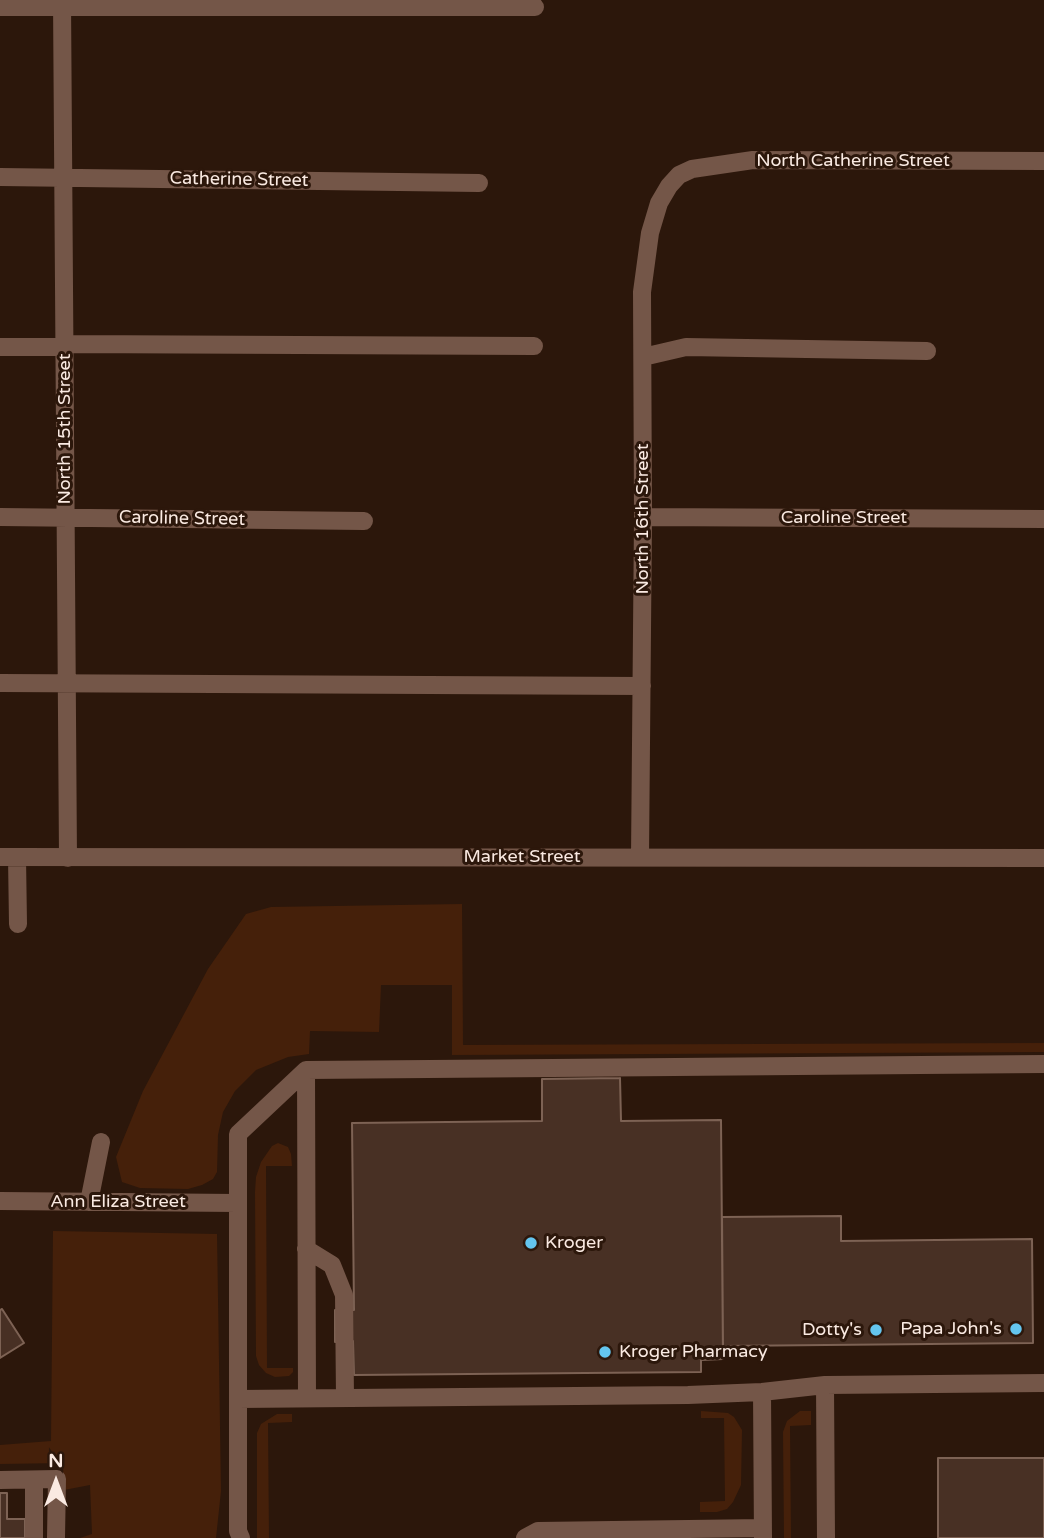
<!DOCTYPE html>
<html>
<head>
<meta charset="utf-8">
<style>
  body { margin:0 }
  #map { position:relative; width:1044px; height:1538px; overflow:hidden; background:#2c170b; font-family:"Varela Round",sans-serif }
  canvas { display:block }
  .north { position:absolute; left:21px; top:1447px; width:70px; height:70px; -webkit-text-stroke:5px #2c170b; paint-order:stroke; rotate:0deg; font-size:19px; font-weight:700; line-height:28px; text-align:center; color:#faeae2 }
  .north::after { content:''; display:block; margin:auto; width:24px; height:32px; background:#faeae2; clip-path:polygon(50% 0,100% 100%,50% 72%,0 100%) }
</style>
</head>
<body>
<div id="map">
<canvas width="1044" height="1538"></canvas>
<div class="north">N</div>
</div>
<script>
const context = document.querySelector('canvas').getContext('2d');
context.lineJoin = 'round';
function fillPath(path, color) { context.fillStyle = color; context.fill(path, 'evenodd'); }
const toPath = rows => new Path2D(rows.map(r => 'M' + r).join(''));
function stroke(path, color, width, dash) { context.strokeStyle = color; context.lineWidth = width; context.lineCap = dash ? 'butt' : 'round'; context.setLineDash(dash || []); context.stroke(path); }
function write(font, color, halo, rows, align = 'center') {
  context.font = font + ' "Varela Round",sans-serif'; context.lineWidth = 6; context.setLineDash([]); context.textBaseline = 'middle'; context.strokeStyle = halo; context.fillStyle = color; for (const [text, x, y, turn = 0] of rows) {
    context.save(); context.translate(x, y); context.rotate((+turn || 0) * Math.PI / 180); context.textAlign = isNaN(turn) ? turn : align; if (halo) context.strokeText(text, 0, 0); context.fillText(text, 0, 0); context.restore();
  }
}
const green = toPath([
  [462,904,463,1045,1044,1043,1044,1052,452,1055,452,985,381,985,379,1032,310,1031,309,1054,288,1057,256,1070,235,1091,223,1112,218,1135,217,1172,213,1179,202,1185,188,1189,140,1188,122,1182,116,1157,143,1091,208,969,246,914,271,907],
  [278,1143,288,1147,291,1154,292,1166,266,1166,267,1368,293,1368,293,1372,289,1376,275,1377,266,1373,259,1365,256,1356,255,1192,256,1177,261,1162,272,1146],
  [53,1231,217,1234,221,1491,216,1538,80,1538,92,1534,90,1485,64,1490,63,1463,0,1464,0,1445,51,1441],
  [701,1411,728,1413,734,1417,742,1430,741,1485,733,1502,727,1509,717,1512,700,1512,700,1502,725,1501,724,1418,701,1418],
  [800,1411,811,1411,811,1425,790,1426,791,1538,784,1538,783,1432,787,1421],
  [277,1414,292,1414,292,1422,268,1423,269,1538,257,1538,257,1433,261,1424]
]);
const building = toPath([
  [620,1078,621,1121,721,1120,723,1359,701,1360,701,1372,354,1375,353,1341,335,1342,335,1310,354,1310,352,1123,542,1121,542,1079,620,1078],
  [841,1216,841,1241,1032,1239,1033,1343,723,1346,722,1217,841,1216],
  [2,1309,24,1343,0,1358,0,1310,2,1309],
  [938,1458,1044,1458,1044,1538,938,1538,938,1458],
  [0,1493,7,1493,7,1519,25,1519,25,1538,0,1538,0,1493]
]);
const minor = toPath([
  [62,0,68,858],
  [0,7,535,7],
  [0,177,479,183],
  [65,344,534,346],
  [0,347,65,347],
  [643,357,686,347,927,351],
  [0,517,364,521],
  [643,517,1044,519],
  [0,683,642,686],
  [0,857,1044,858],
  [17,857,18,924],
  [640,857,643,517,642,292,650,233,659,203,669,186,679,175,692,169,753,160,1044,161],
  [306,1070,307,1398],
  [0,1201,237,1203],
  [89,1202,101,1142],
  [306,1249,332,1265,344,1295,345,1398],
  [825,1385,826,1538],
  [762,1392,763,1538],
  [238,1399,688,1395,762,1392,825,1385,1044,1383],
  [0,1480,57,1479,56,1538],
  [34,1538,34,1480],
  [241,1538,238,1531,238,1134,306,1070,1044,1064],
  [525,1538,538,1531,763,1528]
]);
const markers = [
  [531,1243,7,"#64c5ee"],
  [1016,1329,7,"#64c5ee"],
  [876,1330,7,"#64c5ee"],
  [605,1352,7,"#64c5ee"]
];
const streetNames = [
  ["North Catherine Street",853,161],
  ["Catherine Street",239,180,1],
  ["North 15th Street",65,429,-90],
  ["Caroline Street",844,518],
  ["Caroline Street",182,519,1],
  ["North 16th Street",643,519,-90],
  ["Market Street",522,857],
  ["Ann Eliza Street",118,1202]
];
const poiNames = [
  ["Kroger",545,1243],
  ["Papa John's",1002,1329,"right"],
  ["Dotty's",862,1330,"right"],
  ["Kroger Pharmacy",619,1352]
];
fillPath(green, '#45200a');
fillPath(building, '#483024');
stroke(building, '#7d6254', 2);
stroke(minor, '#745648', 18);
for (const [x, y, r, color] of markers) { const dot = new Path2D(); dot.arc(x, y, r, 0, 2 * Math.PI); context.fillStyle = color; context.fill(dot); stroke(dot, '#2c170b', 2.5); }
write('18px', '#faeae2', '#2c170b', streetNames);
write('18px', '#faeae2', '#2c170b', poiNames, 'left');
</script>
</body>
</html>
